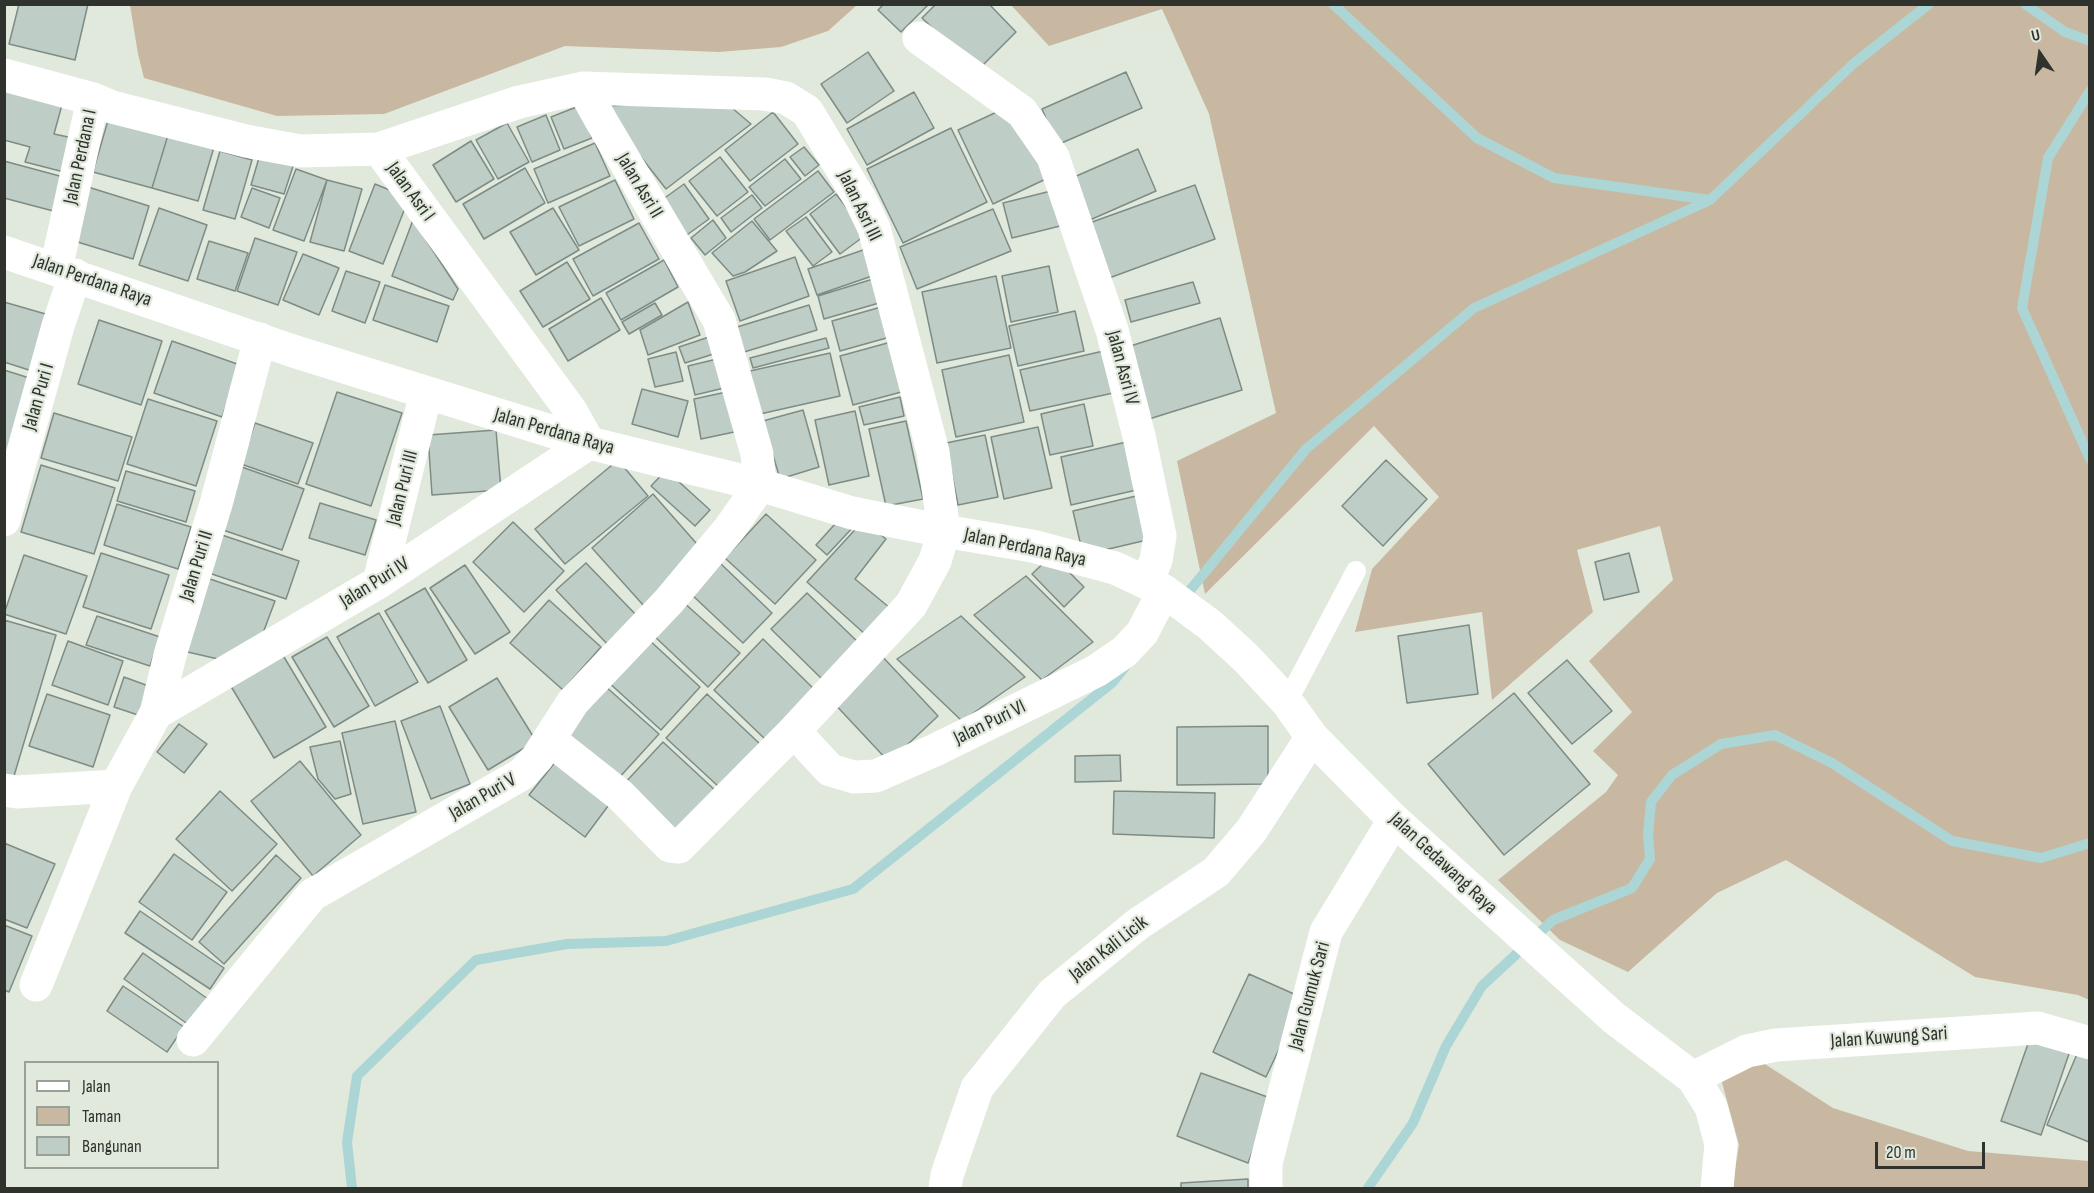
<!DOCTYPE html>
<html>
<head>
<meta charset="utf-8">
<style>
  body { margin:0 }
  #map { position:relative; width:2094px; height:1193px; overflow:hidden; background:#e0e9dc; font-family:"Sofia Sans Condensed",sans-serif }
  canvas { display:block }
  .frame { position:absolute; inset:0; border:6px solid #2f322d; pointer-events:none }
  .legend { position:absolute; left:24px; top:1061px; width:195px; height:108px; box-sizing:border-box; background:#e0e9dc; border:2px solid #99a096; margin:0; padding:8px 10px; list-style:none; font-size:18px; color:#2f322d }
  .legend li { display:flex; align-items:center; gap:12px; height:30px }
  .legend b { width:30px; border:2px solid #99a096 }
  .north { position:absolute; left:2010px; top:24px; width:60px; height:60px; -webkit-text-stroke:4px #e0e9dc; paint-order:stroke; rotate:347deg; font-size:16px; font-weight:700; line-height:24px; text-align:center; color:#2f322d }
  .north::after { content:''; display:block; margin:auto; width:21px; height:27px; background:#2f322d; clip-path:polygon(50% 0,100% 100%,50% 72%,0 100%) }
  .scale { position:absolute; left:1875px; top:1142px; width:110px; height:27px; box-sizing:border-box; border:3px solid #2f322d; border-top:0; padding-left:8px; font-size:18px; line-height:21px; white-space:nowrap; color:#2f322d; -webkit-text-stroke:4px #e0e9dc; paint-order:stroke }
</style>
</head>
<body>
<div id="map">
<canvas width="2094" height="1193"></canvas>
<div class="frame"></div>
<ul class="legend">
<li><b style="height:8px;background:#fff"></b>Jalan</li>
<li><b style="height:16px;background:#c9b8a1"></b>Taman</li>
<li><b style="height:16px;background:#becdc6"></b>Bangunan</li>
</ul>
<div class="north">U</div>
<div class="scale">20 m</div>
</div>
<script>
const context = document.querySelector('canvas').getContext('2d');
context.lineJoin = 'round';
function fillPath(path, color) { context.fillStyle = color; context.fill(path, 'evenodd'); }
const toPath = rows => new Path2D(rows.map(r => 'M' + r).join(''));
function stroke(path, color, width, dash) { context.strokeStyle = color; context.lineWidth = width; context.lineCap = dash ? 'butt' : 'round'; context.setLineDash(dash || []); context.stroke(path); }
function write(font, color, halo, rows, align = 'center') {
  context.font = font + ' "Sofia Sans Condensed",sans-serif'; context.lineWidth = 4.5; context.setLineDash([]); context.textBaseline = 'middle'; context.strokeStyle = halo; context.fillStyle = color; for (const [text, x, y, turn = 0] of rows) {
    context.save(); context.translate(x, y); context.rotate((+turn || 0) * Math.PI / 180); context.textAlign = isNaN(turn) ? turn : align; if (halo) context.strokeText(text, 0, 0); context.fillText(text, 0, 0); context.restore();
  }
}
const green = toPath([
  [130,5,130,4,857,5,828,31,781,47,719,52,565,46,384,114,277,116,144,78,138,54],
  [1011,5,2089,5,2089,1000,2078,995,1975,977,1786,860,1717,893,1628,972,1560,940,1498,880,1606,792,1618,775,1593,751,1632,712,1589,661,1673,580,1660,526,1577,550,1593,612,1492,700,1482,612,1355,632,1372,569,1439,497,1374,426,1205,594,1177,461,1276,413,1209,114,1162,9,1049,46],
  [1754,1057,1833,1108,1968,1151,2089,1161,2089,1188,1732,1188,1739,1145,1720,1075]
]);
const stream = toPath([
  [1333,4,1477,138,1554,178,1710,200],
  [2025,4,2065,32,2090,41],
  [2090,91,2048,158,2022,308,2090,459],
  [1182,600,1306,449,1474,308,1710,200,1853,64,1929,4],
  [352,1188,347,1142,357,1076,476,960,567,944,666,941,853,889,1113,682,1125,667],
  [1368,1188,1413,1123,1446,1046,1482,986,1553,920,1632,888,1650,859,1648,835,1651,802,1672,775,1721,744,1775,735,1832,763,1952,841,2041,858,2090,843]
]);
const building = toPath([
  [19,4,88,4,75,60,9,44,19,4],
  [884,4,929,4,901,32,878,10,884,4],
  [936,4,989,4,1016,32,977,71,922,18,936,4],
  [868,52,894,91,847,123,821,84,868,52],
  [1126,72,1142,108,1057,145,1042,109,1126,72],
  [4,85,63,101,54,134,73,138,64,172,25,162,30,147,4,140,4,85],
  [914,92,934,128,867,165,847,129,914,92],
  [725,102,751,124,666,189,601,106,725,102],
  [1012,105,1048,178,993,204,958,130,1012,105],
  [579,106,592,138,564,149,551,117,579,106],
  [773,112,798,144,750,181,725,150,773,112],
  [546,115,560,150,532,162,517,127,546,115],
  [109,117,168,135,152,188,93,172,109,117],
  [507,123,529,162,498,179,476,140,507,123],
  [951,128,987,202,903,243,867,169,951,128],
  [168,135,214,147,198,201,152,188,168,135],
  [471,141,494,179,456,202,433,165,471,141],
  [595,143,610,176,548,203,534,169,595,143],
  [804,147,819,165,805,176,790,157,804,147],
  [1138,149,1156,191,1083,223,1065,181,1138,149],
  [220,151,252,160,235,219,203,210,220,151],
  [261,151,295,160,284,194,251,185,261,151],
  [720,157,748,192,717,216,689,181,720,157],
  [785,159,801,179,765,206,749,187,785,159],
  [4,161,67,178,57,212,4,198,4,161],
  [525,168,545,203,484,239,463,204,525,168],
  [296,169,327,180,304,241,273,230,296,169],
  [818,171,834,192,770,240,754,219,818,171],
  [327,180,362,189,344,251,310,242,327,180],
  [615,180,634,219,579,246,559,207,615,180],
  [375,184,409,198,383,264,349,251,375,184],
  [684,184,709,219,684,237,659,202,684,184],
  [1195,185,1215,239,1101,281,1081,226,1195,185],
  [88,187,149,206,133,259,71,240,88,187],
  [252,188,280,198,269,228,241,217,252,188],
  [1059,189,1068,224,1012,238,1003,203,1059,189],
  [836,194,867,234,840,254,810,214,836,194],
  [752,195,762,208,731,232,721,218,752,195],
  [159,208,207,225,188,281,139,265,159,208],
  [553,208,579,250,536,275,510,232,553,208],
  [993,209,1011,251,917,289,900,247,993,209],
  [806,217,832,252,813,266,786,231,806,217],
  [413,220,458,289,453,300,392,276,413,220],
  [713,220,726,238,705,255,691,238,713,220],
  [752,221,777,251,745,272,733,276,712,253,752,221],
  [639,223,659,259,593,296,573,259,639,223],
  [255,238,297,252,278,305,237,291,255,238],
  [209,241,248,253,235,291,197,279,209,241],
  [866,249,875,275,817,295,808,269,866,249],
  [303,254,339,268,319,315,283,300,303,254],
  [795,257,809,296,740,321,726,281,795,257],
  [664,260,678,287,621,320,606,293,664,260],
  [567,262,590,299,543,327,520,291,567,262],
  [1049,266,1058,312,1011,322,1002,276,1049,266],
  [346,271,380,282,365,323,332,311,346,271],
  [996,276,1011,348,937,363,922,292,996,276],
  [873,279,879,303,824,319,818,296,873,279],
  [1193,282,1200,303,1131,322,1125,300,1193,282],
  [385,285,449,306,437,342,373,320,385,285],
  [601,298,620,330,568,361,549,329,601,298],
  [4,302,49,315,32,371,4,362,4,302],
  [688,302,700,335,648,355,640,330,688,302],
  [655,303,662,315,629,334,622,322,655,303],
  [809,305,817,330,744,352,737,327,809,305],
  [881,307,890,337,840,351,832,321,881,307],
  [1075,311,1084,351,1018,366,1009,326,1075,311],
  [1220,318,1242,390,1149,419,1127,347,1220,318],
  [99,320,162,341,141,405,78,384,99,320],
  [715,335,720,352,685,363,679,347,715,335],
  [826,338,829,348,753,368,750,358,826,338],
  [172,341,240,365,222,417,154,393,172,341],
  [891,342,905,391,853,405,840,356,891,342],
  [1108,350,1118,392,1030,411,1020,370,1108,350],
  [676,352,683,381,655,387,648,359,676,352],
  [830,353,840,396,760,414,750,371,830,353],
  [1009,355,1024,422,956,437,942,370,1009,355],
  [717,359,724,388,695,395,688,366,717,359],
  [4,370,39,381,15,458,4,454,4,370],
  [642,389,688,401,678,437,632,424,642,389],
  [731,391,739,431,701,439,694,399,731,391],
  [337,392,402,413,371,506,306,484,337,392],
  [900,397,904,416,864,425,859,407,900,397],
  [148,399,217,421,196,486,127,464,148,399],
  [1084,404,1093,446,1050,455,1041,414,1084,404],
  [803,410,819,467,780,479,763,421,803,410],
  [855,411,869,476,829,485,815,420,855,411],
  [54,413,132,437,118,481,41,458,54,413],
  [906,421,923,499,886,506,869,429,906,421],
  [255,423,313,443,298,484,241,464,255,423],
  [1038,427,1052,488,1004,499,991,437,1038,427],
  [496,430,501,490,432,495,428,435,496,430],
  [985,435,998,497,958,505,946,443,985,435],
  [1131,441,1141,489,1071,505,1061,457,1131,441],
  [618,460,648,496,565,564,535,529,618,460],
  [1386,460,1427,499,1383,546,1342,506,1386,460],
  [41,465,115,488,94,554,21,532,41,465],
  [239,466,304,489,282,550,217,528,239,466],
  [666,470,710,510,695,526,651,486,666,470],
  [126,471,195,491,186,522,117,501,126,471],
  [653,494,704,552,644,606,592,548,653,494],
  [1136,496,1147,540,1083,555,1073,511,1136,496],
  [320,503,376,520,365,555,309,538,320,503],
  [117,504,191,527,178,569,104,545,117,504],
  [845,513,856,524,827,555,816,545,845,513],
  [766,514,816,560,775,604,725,558,766,514],
  [863,521,886,539,855,579,890,608,866,635,807,582,863,521],
  [513,522,564,571,524,612,473,562,513,522],
  [216,533,299,561,286,599,203,571,216,533],
  [101,553,169,575,151,629,83,607,101,553],
  [1629,553,1639,592,1604,600,1595,562,1629,553],
  [24,555,87,576,66,634,4,614,24,555],
  [1052,555,1084,587,1064,607,1032,574,1052,555],
  [586,563,640,619,610,647,556,590,586,563],
  [720,563,772,613,743,643,691,594,720,563],
  [465,565,510,632,475,654,430,588,465,565],
  [1026,576,1093,642,1042,680,974,615,1026,576],
  [204,577,275,601,263,633,218,659,179,650,204,577],
  [425,588,467,660,428,683,385,611,425,588],
  [807,593,860,644,824,681,771,629,807,593],
  [549,600,601,647,563,690,510,643,549,600],
  [682,601,740,653,708,687,652,634,682,601],
  [379,613,418,682,375,706,337,637,379,613],
  [97,616,160,637,150,666,86,645,97,616],
  [961,616,1025,677,962,721,897,659,961,616],
  [4,620,56,635,11,786,4,784,4,620],
  [1469,625,1478,694,1407,703,1398,636,1469,625],
  [327,637,369,706,334,727,292,657,327,637],
  [647,638,700,687,661,730,607,681,647,638],
  [763,639,816,691,767,741,714,690,763,639],
  [68,641,123,661,108,705,52,685,68,641],
  [281,652,326,727,274,758,229,683,281,652],
  [880,654,938,716,889,762,831,700,880,654],
  [1567,660,1612,711,1572,744,1528,693,1567,660],
  [124,677,154,688,144,717,114,707,124,677],
  [497,678,536,741,488,770,449,707,497,678],
  [605,686,659,734,617,780,563,731,605,686],
  [1514,693,1590,784,1504,855,1428,764,1514,693],
  [47,694,110,715,93,767,29,746,47,694],
  [707,694,760,744,719,787,666,738,707,694],
  [440,706,470,784,431,799,401,721,440,706],
  [395,721,416,812,363,824,342,733,395,721],
  [179,724,207,744,184,773,157,752,179,724],
  [1268,726,1268,784,1177,785,1177,727,1268,726],
  [340,741,351,794,335,799,318,779,310,747,340,741],
  [663,742,717,792,675,836,622,786,663,742],
  [1120,755,1121,781,1075,782,1075,756,1120,755],
  [300,761,361,835,313,876,251,801,300,761],
  [556,761,611,802,585,837,529,795,556,761],
  [220,791,277,844,232,891,176,839,220,791],
  [1114,791,1215,793,1214,838,1113,834,1114,791],
  [4,843,55,864,27,928,4,919,4,843],
  [174,854,227,892,192,940,139,902,174,854],
  [276,855,301,878,224,964,199,942,276,855],
  [140,911,224,968,210,989,125,933,140,911],
  [4,925,32,936,9,992,4,990,4,925],
  [143,953,208,999,189,1025,124,979,143,953],
  [1249,974,1303,998,1266,1077,1213,1052,1249,974],
  [123,986,184,1027,167,1052,107,1011,123,986],
  [2030,1038,2070,1051,2041,1135,2001,1121,2030,1038],
  [2077,1054,2090,1059,2089,1142,2047,1125,2077,1054],
  [1201,1073,1273,1099,1248,1163,1177,1136,1201,1073],
  [1248,1179,1248,1188,1181,1188,1181,1183,1248,1179]
]);
const service = toPath([
  [1287,702,1356,571]
]);
const minor = toPath([
  [919,38,1022,112,1053,157,1112,330,1139,436,1160,536,1156,560,1147,583],
  [4,75,93,99,56,269],
  [93,99,112,107,246,141,300,151,379,149,571,411,589,443,379,582,156,713],
  [4,520,58,326,75,275],
  [379,582,426,393],
  [794,731,830,770,854,777,876,776,935,750,1096,671,1124,652,1142,633,1164,591],
  [549,739,620,795,670,846,679,847,794,731,911,605,935,561,944,531,933,452,874,228,860,199,807,111,786,98,765,94,583,88],
  [4,790,17,792,116,786,156,713,170,655,216,504,260,339],
  [36,985,116,786],
  [193,1040,312,895,522,774,537,758,573,702,669,601,730,528,760,485,757,454,719,320,603,124,583,88,519,102,379,149],
  [1693,1078,1747,1051,1776,1045,2038,1028,2090,1043],
  [945,1188,947,1175,977,1088,1052,994,1138,924,1216,872,1251,831,1312,737],
  [1266,1188,1266,1163,1326,932,1394,820]
]);
const tertiary = toPath([
  [4,252,293,351,589,443,760,485,852,513,944,531,1032,546,1115,568,1164,591,1210,625,1246,658,1287,702,1312,737,1394,820,1614,1018,1693,1078,1711,1107,1721,1144,1717,1188]
]);
const streetNames = [
  ["Jalan Perdana I",81,157,-78],
  ["Jalan Asri II",639,186,59],
  ["Jalan Asri I",410,192,54],
  ["Jalan Asri III",859,206,64],
  ["Jalan Perdana Raya",92,281,19],
  ["Jalan Asri IV",1122,368,75],
  ["Jalan Puri I",39,397,-74],
  ["Jalan Perdana Raya",554,432,16],
  ["Jalan Puri III",403,488,-76],
  ["Jalan Perdana Raya",1025,548,12],
  ["Jalan Puri II",197,566,-73],
  ["Jalan Puri IV",375,583,-32],
  ["Jalan Puri VI",990,723,-26],
  ["Jalan Puri V",483,797,-30],
  ["Jalan Gedawang Raya",1443,864,43],
  ["Jalan Kali Licik",1109,949,-38],
  ["Jalan Gumuk Sari",1310,996,-75],
  ["Jalan Kuwung Sari",1889,1038,-4]
];
fillPath(green, '#c9b8a1');
stroke(stream, '#acd5d5', 10);
fillPath(building, '#becdc6');
stroke(building, '#7e8c85', 1.5);
stroke(service, '#fff', 20);
stroke(minor, '#fff', 33);
stroke(tertiary, '#fff', 33);
write('20px', '#2f322d', '#e0e9dc', streetNames);
</script>
</body>
</html>
